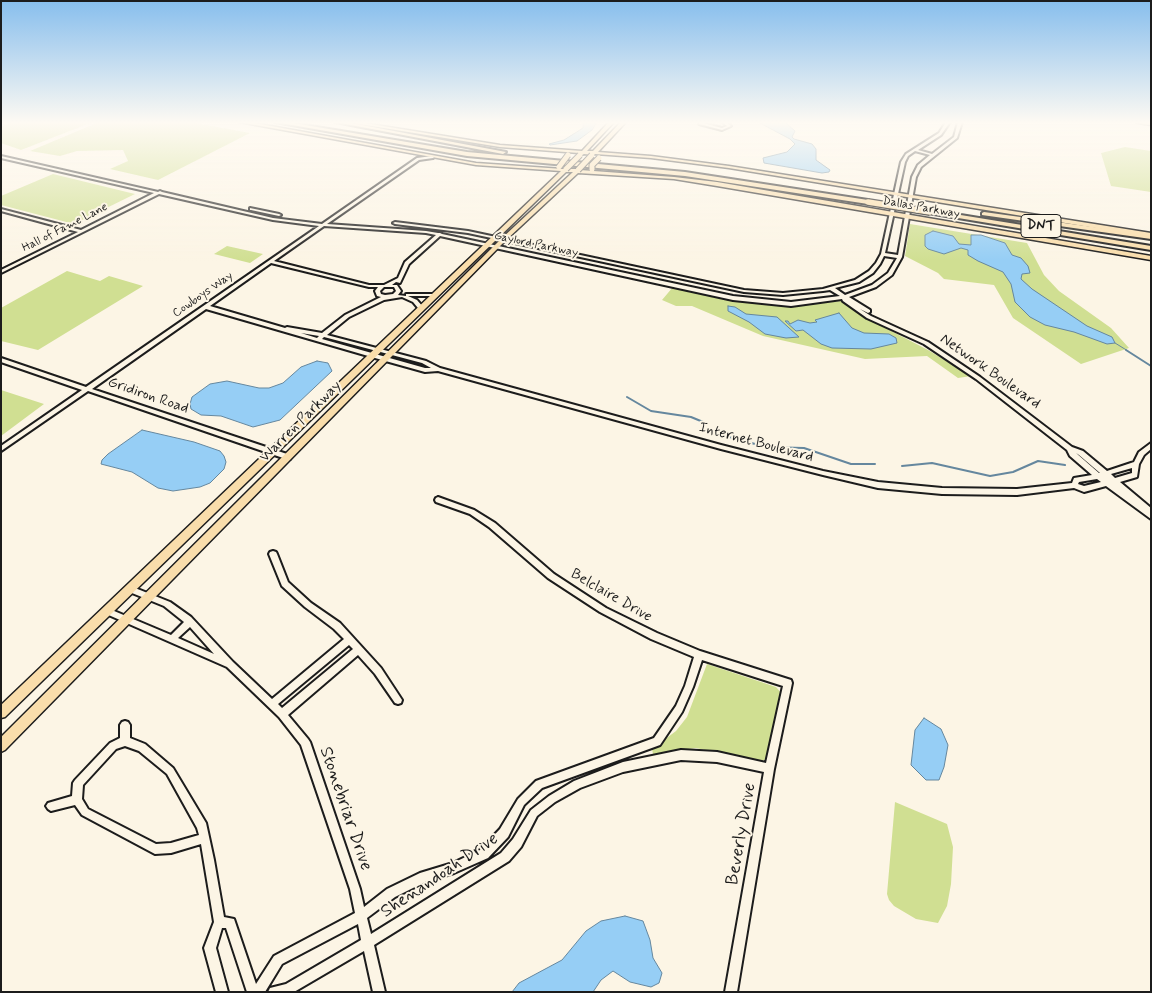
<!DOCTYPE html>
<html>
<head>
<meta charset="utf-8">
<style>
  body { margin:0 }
  #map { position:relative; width:1152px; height:993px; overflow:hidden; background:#fcf5e5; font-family:Mynerve,sans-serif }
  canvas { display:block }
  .frame { position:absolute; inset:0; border:2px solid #1c1c1c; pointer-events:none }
</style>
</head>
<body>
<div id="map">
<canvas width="1152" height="993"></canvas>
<div class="frame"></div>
</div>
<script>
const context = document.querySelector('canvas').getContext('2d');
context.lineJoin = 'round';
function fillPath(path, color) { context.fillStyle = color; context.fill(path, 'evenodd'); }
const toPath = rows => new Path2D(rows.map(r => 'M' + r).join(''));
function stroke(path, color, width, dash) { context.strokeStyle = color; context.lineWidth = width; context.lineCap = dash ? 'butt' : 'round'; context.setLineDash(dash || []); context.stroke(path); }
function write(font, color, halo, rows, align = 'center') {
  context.font = font + ' Mynerve,sans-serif'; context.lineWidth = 4; context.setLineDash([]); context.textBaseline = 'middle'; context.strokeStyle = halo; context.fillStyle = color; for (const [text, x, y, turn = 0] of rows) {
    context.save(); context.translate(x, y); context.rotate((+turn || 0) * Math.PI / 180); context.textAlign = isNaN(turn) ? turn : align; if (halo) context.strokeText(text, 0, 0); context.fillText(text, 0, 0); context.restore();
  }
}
const green = toPath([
  [11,122,93,122,21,150,1,143,1,127],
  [99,122,190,122,250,133,158,180,110,169,128,161,123,150,77,151,60,156,30,151],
  [1125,147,1151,151,1151,192,1111,186,1101,153],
  [53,174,135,194,74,224,1,205,1,196],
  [910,224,1027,243,1044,275,1059,291,1111,328,1129,348,1081,364,1013,318,994,285,944,279,938,273,905,256],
  [227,246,263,254,250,263,214,254],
  [67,271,100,281,109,276,143,286,38,350,1,341,1,308],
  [673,287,767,305,797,306,841,301,868,319,928,350,971,376,958,378,927,356,865,359,763,336,692,306,676,306,662,300],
  [1,390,44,404,1,436],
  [707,664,776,687,783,695,768,758,760,762,696,748,653,754,652,749,676,731,687,717],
  [895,802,947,824,953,847,951,884,947,906,938,923,916,919,894,906,889,900,887,894]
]);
const water = toPath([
  [583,122,597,122,592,130,577,141,550,145,549,144,564,140,583,128,583,122],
  [758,122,785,122,795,131,792,137,794,139,812,144,816,149,816,160,830,170,829,172,822,173,764,163,763,158,787,152,795,144,790,139,758,122],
  [933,231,953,236,959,244,971,245,971,235,981,235,1005,243,1012,255,1021,258,1028,266,1030,273,1022,274,1021,279,1032,289,1087,326,1112,337,1115,343,1107,344,1074,332,1045,325,1030,317,1015,302,1011,284,1003,272,978,261,968,255,968,250,961,248,944,254,928,249,925,246,925,235,933,231],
  [728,306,735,307,746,314,777,317,799,337,786,338,765,334,749,322,728,311,728,306],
  [839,313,852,328,864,333,889,334,896,338,897,343,871,349,832,348,821,344,803,330,796,331,785,321,788,321,790,324,798,320,810,323,817,322,815,320,839,313],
  [317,361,328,363,332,371,280,420,253,427,221,416,201,415,191,409,190,404,192,397,210,384,227,381,259,388,269,388,283,383,301,367,317,361],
  [142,430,194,442,220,451,224,456,226,462,224,469,210,483,200,487,173,491,158,488,132,472,101,464,102,460,108,454,142,430],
  [924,718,941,729,948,745,944,767,939,780,926,780,911,765,915,730,924,718],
  [625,916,643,921,650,940,653,958,662,973,659,983,651,987,630,982,613,971,601,980,593,992,512,992,519,983,562,960,586,931,601,921,625,916]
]);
const streamFar1 = toPath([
  [1115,343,1128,351]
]);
const stream = toPath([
  [1126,350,1151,366],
  [627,397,651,411,691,417,708,424],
  [726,436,766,447,804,448,851,464,875,464],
  [902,466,932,463,990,476,1013,472,1038,461,1065,465]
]);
const minor = toPath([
  [699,122,722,128,727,126,722,122,726,122,731,126,722,130,699,124,699,122],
  [946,122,950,122,941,135,918,150,932,154,954,137,958,122,962,122,957,138,921,167,916,177,902,257,892,275,876,287,849,297,870,310,870,312,868,313,860,309,871,316,928,342,980,377,1072,447,1083,451,1107,471,1134,462,1139,452,1151,443,1151,449,1144,455,1139,464,1137,477,1120,482,1151,508,1151,519,1106,486,1084,492,1074,488,1017,495,942,494,878,488,823,475,721,449,438,371,425,372,382,360,206,309,92,389,290,455,291,457,290,459,286,459,88,391,1,451,1,446,82,390,1,362,1,358,86,387,319,226,273,220,159,194,1,273,1,270,78,232,1,211,1,209,81,230,154,193,1,158,1,156,158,192,160,191,162,192,273,218,322,224,417,158,432,156,434,157,433,158,419,160,327,224,426,231,438,233,440,233,442,234,733,296,791,302,840,296,830,290,823,291,783,295,744,292,468,233,395,224,393,223,395,222,468,231,744,290,783,293,823,289,855,280,869,271,876,263,881,254,901,162,906,154,939,133,946,122],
  [915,151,930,155,918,165,912,177,898,255,885,253,905,162,908,156,915,151],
  [324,226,426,233,436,235,405,262,398,278,384,285,369,285,274,261,324,226],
  [440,236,733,300,791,306,842,299,843,301,867,318,924,344,976,379,1067,450,1070,456,1092,475,1074,478,1072,483,1017,489,942,488,878,482,823,471,721,445,440,368,426,361,327,335,349,317,384,300,402,297,413,302,418,308,422,308,423,307,417,300,408,296,433,296,435,295,435,294,406,294,406,296,398,295,401,291,397,285,392,285,396,282,400,283,409,264,440,236],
  [884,256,897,258,888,273,872,285,845,295,835,288,859,282,873,273,880,264,884,256],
  [271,263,369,287,378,287,375,291,377,296,381,297,345,315,322,333,287,327,285,328,210,306,271,263],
  [384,287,394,287,396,291,393,294,385,295,381,294,380,291,384,287],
  [301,333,319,336,317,338,301,333],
  [324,337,422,363,431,368,425,368,322,339,324,337],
  [1076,453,1079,455,1100,473,1099,473,1076,453],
  [1132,468,1132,473,1115,478,1111,474,1132,468],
  [1097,479,1101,482,1084,486,1078,484,1079,482,1097,479],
  [250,208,279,214,281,215,279,216,251,210,250,210,250,208],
  [438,497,474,510,495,523,554,574,606,608,657,633,700,651,791,680,792,683,774,769,737,992,725,992,764,772,717,762,681,760,623,772,580,788,555,802,537,816,521,847,509,861,374,945,385,992,373,992,364,951,294,992,268,992,270,988,286,984,361,940,358,924,282,964,265,992,247,992,226,928,222,928,216,948,228,992,216,992,204,948,214,922,201,844,171,853,155,854,82,815,75,805,51,811,48,809,46,806,48,803,72,796,73,783,75,780,110,743,120,738,120,725,122,722,125,721,128,722,130,725,130,738,145,744,173,768,206,823,214,860,224,917,234,919,256,984,274,956,355,913,350,889,301,745,279,717,227,667,104,613,103,611,104,609,107,608,171,635,184,622,164,606,127,591,126,589,127,587,130,586,170,602,191,617,233,662,272,699,344,639,334,629,305,607,282,586,269,554,270,552,273,551,276,552,277,554,288,582,311,603,340,623,381,668,402,700,401,703,398,704,395,703,375,674,358,655,288,715,308,739,310,742,360,889,364,907,387,889,420,873,453,863,480,850,500,829,518,799,536,781,654,738,676,706,685,686,694,657,651,639,600,612,548,578,489,527,470,514,436,502,435,500,436,498,438,497],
  [190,627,214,654,178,638,190,627],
  [349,645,353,649,282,708,278,704,349,645],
  [702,660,783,686,766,763,717,752,681,750,623,762,574,781,549,796,531,810,513,839,501,853,371,934,367,918,395,897,425,882,454,873,488,858,508,837,524,805,542,788,660,745,682,712,693,687,702,660],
  [125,746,139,751,167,774,197,828,199,835,171,843,156,844,88,809,82,799,83,785,116,749,125,746]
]);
const major = toPath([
  [239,122,249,122,476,163,563,169,566,168,568,169,578,169,580,170,674,177,717,182,1151,256,1151,260,717,186,674,179,578,173,505,241,5,750,1,752,1,737,501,239,573,172,566,172,5,717,1,718,1,705,561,171,476,165,239,122],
  [347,122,358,122,500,145,582,151,609,122,614,122,587,151,593,151,621,122,626,122,598,152,651,156,729,166,1151,233,1151,237,729,168,651,158,595,154,593,155,584,154,580,156,578,155,579,153,500,147,347,122],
  [1136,122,1151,123,1151,125,1138,123,1136,122]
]);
const highway = toPath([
  [275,122,287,122,467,152,685,172,868,200,871,202,868,204,685,176,467,156,275,122],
  [335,122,346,122,506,152,503,154,335,122],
  [930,210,1151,246,1151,250,928,213,927,212,930,210],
  [984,212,1151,235,1151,239,982,215,982,213,984,212]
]);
const majorBridge = toPath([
  [559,167,568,155],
  [566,169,580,155],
  [592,169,592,165,599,158],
  [578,170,592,155]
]);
const highwayBridge = toPath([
  [868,202,930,212]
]);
const farStreetnames = [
  ["Dallas Parkway",921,208,10],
  ["Hall of Fame Lane",65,228,-27],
  ["Gaylord Parkway",536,245,12],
  ["Cowboys Way",203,295,-35]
];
const shields = [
  [1041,226,40]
];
const shieldNames = [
  ["DNT",1041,226]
];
const streetNames = [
  ["Network Boulevard",990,372,35],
  ["Gridiron Road",148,396,19],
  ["Warren Parkway",301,422,-45],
  ["Internet Boulevard",756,443,15],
  ["Belclaire Drive",611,596,30]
];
const nearStreetnames = [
  ["Stonebriar Drive",345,809,71],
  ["Beverly Drive",742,834,-80],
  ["Shenandoah Drive",440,876,-34]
];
fillPath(green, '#d0df92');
fillPath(water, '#96cef5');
stroke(water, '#65879e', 1);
stroke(streamFar1, '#65879e', 1);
stroke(stream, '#65879e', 2);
stroke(minor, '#1c1c1c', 4);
stroke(major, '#1c1c1c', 3);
stroke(highway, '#1c1c1c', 4);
fillPath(minor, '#fcf5e5');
fillPath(major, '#f9ddab');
fillPath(highway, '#f9ddab');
stroke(majorBridge, '#1c1c1c', 7, []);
stroke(highwayBridge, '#1c1c1c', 8, []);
stroke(majorBridge, '#f9ddab', 5);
stroke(highwayBridge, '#f9ddab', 5.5);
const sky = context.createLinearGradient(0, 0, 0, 261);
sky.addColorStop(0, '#87beed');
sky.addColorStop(0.47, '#fefaf3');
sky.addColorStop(1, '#fefaf300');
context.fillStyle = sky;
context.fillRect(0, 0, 1152, 261);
write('12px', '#1c1c1c', '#fcf5e5', farStreetnames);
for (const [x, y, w] of shields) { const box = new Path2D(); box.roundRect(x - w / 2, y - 11.5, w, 23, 4); context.fillStyle = '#fcf5e5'; context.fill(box); stroke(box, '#1c1c1c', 1); }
write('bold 14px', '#1c1c1c', null, shieldNames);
write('15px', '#1c1c1c', '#fcf5e5', streetNames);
write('18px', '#1c1c1c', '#fcf5e5', nearStreetnames);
</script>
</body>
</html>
